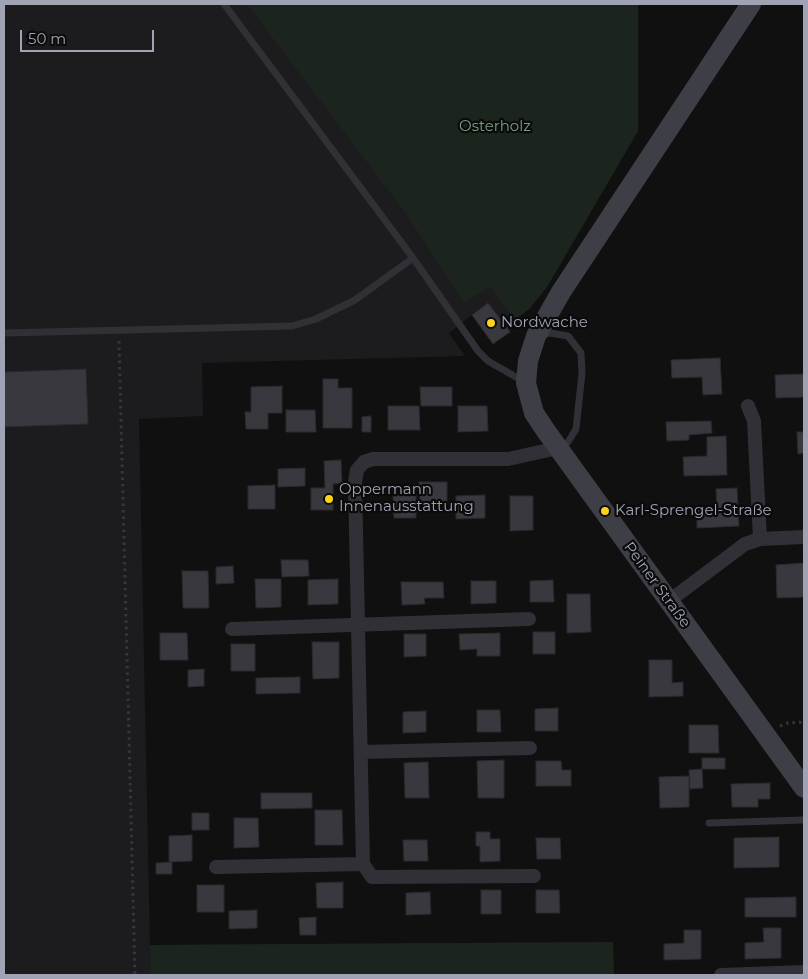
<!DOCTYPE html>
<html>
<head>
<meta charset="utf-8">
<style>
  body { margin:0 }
  #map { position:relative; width:808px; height:979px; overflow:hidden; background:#101011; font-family:Montserrat,sans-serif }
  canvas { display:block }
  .frame { position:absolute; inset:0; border:5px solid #a0a3b3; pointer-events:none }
  .scale { position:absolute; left:20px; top:30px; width:134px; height:22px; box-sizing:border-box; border:2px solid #a0a3b3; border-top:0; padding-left:6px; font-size:15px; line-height:18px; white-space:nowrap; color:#a0a3b3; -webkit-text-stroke:4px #0b0b0c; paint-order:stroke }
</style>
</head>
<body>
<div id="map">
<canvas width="808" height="979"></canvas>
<div class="frame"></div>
<div class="scale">50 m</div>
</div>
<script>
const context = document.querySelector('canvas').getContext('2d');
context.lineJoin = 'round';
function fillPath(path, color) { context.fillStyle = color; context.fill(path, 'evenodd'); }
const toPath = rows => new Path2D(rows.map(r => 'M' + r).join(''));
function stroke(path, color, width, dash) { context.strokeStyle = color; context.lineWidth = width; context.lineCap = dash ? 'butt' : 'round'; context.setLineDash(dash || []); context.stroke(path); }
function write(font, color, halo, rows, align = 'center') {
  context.font = font + ' Montserrat,sans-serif'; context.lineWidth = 4.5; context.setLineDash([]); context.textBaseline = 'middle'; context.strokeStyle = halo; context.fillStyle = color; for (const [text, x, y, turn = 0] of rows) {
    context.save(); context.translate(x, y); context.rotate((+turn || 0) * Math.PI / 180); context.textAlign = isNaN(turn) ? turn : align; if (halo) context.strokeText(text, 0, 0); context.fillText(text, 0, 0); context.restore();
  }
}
const built = toPath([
  [4,4,638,4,638,131,547,287,530,308,515,320,510,332,493,344,472,315,449,333,465,356,202,363,203,416,139,419,150,945,613,942,614,975,4,975]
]);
const green = toPath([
  [247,4,638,4,638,131,547,287,530,308,515,320,491,287,464,302,405,212],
  [613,942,614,975,151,975,150,945]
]);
const building = toPath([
  [488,303,510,332,493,344,472,315,488,303],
  [720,358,722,394,703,395,702,377,672,378,671,360,720,358],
  [86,369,88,424,4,427,4,372,86,369],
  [804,374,804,397,776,398,775,375,804,374],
  [323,379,338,379,338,388,352,388,352,428,323,428,323,379],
  [282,386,282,413,268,413,268,429,246,429,245,412,251,412,251,387,282,386],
  [420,387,452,387,452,406,421,406,420,387],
  [388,406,419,406,420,430,388,430,388,406],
  [458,406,487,406,488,431,458,432,458,406],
  [286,410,315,410,316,432,286,432,286,410],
  [371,416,371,432,362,432,362,417,371,416],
  [711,421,712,433,689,435,689,440,667,441,666,422,711,421],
  [797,432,804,432,804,453,798,454,797,432],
  [726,436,727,475,684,476,683,457,707,456,707,437,726,436],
  [341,460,342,483,333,484,333,510,311,510,311,488,325,488,324,461,341,460],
  [305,468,305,486,278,487,278,469,305,468],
  [419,482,447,482,447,504,420,504,419,482],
  [275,485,275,509,248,509,248,486,275,485],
  [737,488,739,526,697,528,697,509,717,509,716,489,737,488],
  [416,495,416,518,394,518,393,496,416,495],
  [485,495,485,518,456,519,456,496,485,495],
  [510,496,533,496,533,530,510,531,510,496],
  [281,560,308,560,309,576,282,577,281,560],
  [804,563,804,597,777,598,776,565,804,563],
  [233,566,234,583,216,584,216,567,233,566],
  [182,571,208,571,209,608,183,608,182,571],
  [255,579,281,579,281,607,256,608,255,579],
  [338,579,338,604,308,605,308,580,338,579],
  [553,580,554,602,530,602,530,581,553,580],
  [471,581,496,581,496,603,471,604,471,581],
  [401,582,443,582,444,598,424,598,425,604,402,605,401,582],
  [567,594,590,594,591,632,567,633,567,594],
  [533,632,555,632,555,654,533,654,533,632],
  [160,633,187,633,188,660,160,660,160,633],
  [500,633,500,656,477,656,477,649,460,650,459,634,500,633],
  [404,634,426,634,426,656,404,657,404,634],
  [312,642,339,642,339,678,313,679,312,642],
  [231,644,255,644,255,671,231,671,231,644],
  [649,660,672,660,672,683,683,682,683,696,649,697,649,660],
  [204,669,204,686,188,687,188,670,204,669],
  [300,677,300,693,256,694,256,678,300,677],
  [558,708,558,731,535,731,535,709,558,708],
  [477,710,500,710,501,732,477,732,477,710],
  [426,711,426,732,403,733,403,712,426,711],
  [689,725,718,725,719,753,689,753,689,725],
  [702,758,725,758,725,769,702,769,702,758],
  [504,760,504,798,478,798,477,761,504,760],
  [536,761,561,761,562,770,571,770,571,786,536,786,536,761],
  [428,762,429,798,405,798,404,763,428,762],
  [702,769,703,788,690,789,689,770,702,769],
  [689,776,689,807,660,808,659,777,689,776],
  [770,783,770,799,758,799,758,807,732,807,731,784,770,783],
  [261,793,312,793,312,808,261,809,261,793],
  [315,810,342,810,343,845,315,845,315,810],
  [192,813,209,813,209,830,192,830,192,813],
  [234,818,258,818,259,847,234,848,234,818],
  [476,832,490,832,490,839,500,839,500,861,480,862,480,846,476,846,476,832],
  [192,835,192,861,169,862,169,836,192,835],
  [779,837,779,867,734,868,734,838,779,837],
  [536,838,560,838,561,859,537,859,536,838],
  [403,840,427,840,428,861,404,861,403,840],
  [172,862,172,874,156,874,156,863,172,862],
  [343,882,343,908,317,908,316,883,343,882],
  [197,885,224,885,224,912,197,912,197,885],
  [481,890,501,890,501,914,481,914,481,890],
  [536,890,559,890,560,913,536,913,536,890],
  [430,892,431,914,406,915,406,893,430,892],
  [796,897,796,917,745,917,745,898,796,897],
  [257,910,257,928,229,929,229,911,257,910],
  [316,917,316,935,300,935,299,918,316,917],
  [763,928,781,928,781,958,745,959,745,943,764,942,763,928],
  [684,930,701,930,701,959,664,960,664,944,684,943,684,930]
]);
const path = toPath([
  [119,341,135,975],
  [780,726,788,723,804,722]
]);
const service = toPath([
  [224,4,413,258,478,351,488,361,523,381],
  [4,333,292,326,316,319,355,300,413,258],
  [541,335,550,333,568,336,581,353,582,373,576,429,568,442,561,447],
  [709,823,804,820]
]);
const minor = toPath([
  [748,406,754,421,760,539],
  [669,601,745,544,760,539,804,537],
  [232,629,529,619],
  [361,752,530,748],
  [363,864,355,482,357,470,364,462,373,459,508,459,558,448],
  [216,867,363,864,372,877,534,876],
  [721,975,804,972]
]);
const secondary = toPath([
  [751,4,561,292,536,336,528,361,526,383,534,413,546,431,804,788]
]);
const markers = [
  [491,323,5,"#fcd31c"],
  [329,499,5,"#fcd31c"],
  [605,511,5,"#fcd31c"]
];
const parkNames = [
  ["Osterholz",495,127]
];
const poiNames = [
  ["Nordwache",501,323],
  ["Oppermann",339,490],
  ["Innenausstattung",339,507],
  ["Karl-Sprengel-Straße",615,511]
];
const streetNames = [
  ["Peiner Straße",657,585,54]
];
fillPath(built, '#1c1c1e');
fillPath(green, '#1c241e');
fillPath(building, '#39383e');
stroke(building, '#2a292d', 1);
stroke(path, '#36373d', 3, [2.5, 4]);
stroke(service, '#303036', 7);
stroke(minor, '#303036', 14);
stroke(secondary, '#3e3f46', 20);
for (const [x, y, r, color] of markers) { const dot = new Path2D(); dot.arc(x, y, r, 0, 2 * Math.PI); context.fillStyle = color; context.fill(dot); stroke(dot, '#0b0b0c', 2); }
write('15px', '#75a07e', '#0b0b0c', parkNames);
write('15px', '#a0a3b3', '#0b0b0c', poiNames, 'left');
write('15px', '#a0a3b3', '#0b0b0c', streetNames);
</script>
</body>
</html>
